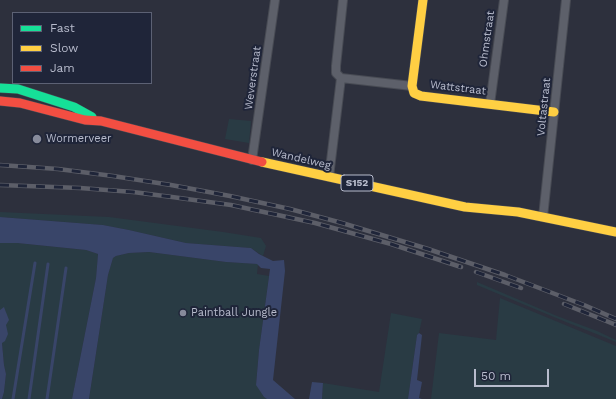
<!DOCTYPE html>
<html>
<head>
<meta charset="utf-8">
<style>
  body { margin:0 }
  #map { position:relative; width:616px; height:399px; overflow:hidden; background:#2d303d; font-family:"Work Sans",sans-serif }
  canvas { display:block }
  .legend { position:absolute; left:12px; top:12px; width:140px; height:72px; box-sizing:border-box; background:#1f2539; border:1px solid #5c6174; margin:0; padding:5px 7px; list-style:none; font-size:12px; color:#b8bccd }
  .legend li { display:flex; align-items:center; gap:8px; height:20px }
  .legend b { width:20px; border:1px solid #5c6174 }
  .scale { position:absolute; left:474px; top:369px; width:75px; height:18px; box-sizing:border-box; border:2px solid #b8bccd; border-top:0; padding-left:5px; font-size:12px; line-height:14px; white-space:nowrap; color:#b8bccd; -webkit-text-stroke:3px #1f2539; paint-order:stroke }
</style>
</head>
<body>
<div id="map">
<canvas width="616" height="399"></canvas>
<ul class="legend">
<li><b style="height:5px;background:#16e098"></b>Fast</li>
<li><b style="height:5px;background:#ffcf43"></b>Slow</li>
<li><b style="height:5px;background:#f24e42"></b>Jam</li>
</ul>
<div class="scale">50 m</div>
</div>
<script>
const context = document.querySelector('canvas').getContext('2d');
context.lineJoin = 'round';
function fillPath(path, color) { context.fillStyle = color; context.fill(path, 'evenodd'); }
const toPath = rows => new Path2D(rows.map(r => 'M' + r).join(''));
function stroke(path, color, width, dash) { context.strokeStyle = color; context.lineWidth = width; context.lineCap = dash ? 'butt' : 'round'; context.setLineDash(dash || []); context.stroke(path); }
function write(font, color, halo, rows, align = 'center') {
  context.font = font + ' "Work Sans",sans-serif'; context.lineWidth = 4; context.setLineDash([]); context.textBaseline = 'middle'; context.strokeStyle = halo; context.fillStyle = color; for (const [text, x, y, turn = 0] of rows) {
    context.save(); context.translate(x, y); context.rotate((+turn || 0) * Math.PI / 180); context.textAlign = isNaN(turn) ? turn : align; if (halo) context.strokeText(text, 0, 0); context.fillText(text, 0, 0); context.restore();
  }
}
const green = toPath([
  [229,119,251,121,249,143,225,139],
  [0,212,109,217,223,232,261,238,266,246,263,256,251,248,186,243,129,230,103,225,0,217],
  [0,243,17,243,86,250,98,254,96,278,72,399,2,399,4,392,6,374,4,365,2,343,6,325,6,313,4,308,0,310],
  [149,252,226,262,258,264,257,274,269,276,259,350,256,384,264,397,269,399,89,399,108,275,113,258,116,256,129,253],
  [477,282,557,316,597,331,616,340,616,342,599,335,566,322,477,285],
  [500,298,616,346,616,399,431,399,439,333,496,340],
  [391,313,422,319,419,333,417,335,408,399,322,399,323,383,379,392]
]);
const water = toPath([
  [0,217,103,225,129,230,186,243,251,248,259,254,273,261,284,260,285,271,273,380,295,399,267,399,264,397,256,385,259,350,270,269,261,268,257,264,226,262,149,252,129,253,116,256,113,258,108,275,89,399,72,399,96,278,98,254,86,250,17,243,0,243],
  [4,307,9,320,6,325,8,334,5,341,2,343,4,365,6,374,4,392,2,399,0,399,0,310],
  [419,333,422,335,417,380,422,382,419,398,422,399,408,399,417,335],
  [312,382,323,383,322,399,309,399]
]);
const stream = toPath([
  [13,399,35,263],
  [29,399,48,264],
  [47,399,66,268]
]);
const street = toPath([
  [341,78,336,73,336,66,343,0],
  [341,78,412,86],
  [490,104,504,0],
  [252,160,275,0],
  [329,177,341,78],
  [543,217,566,0]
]);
const fast = toPath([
  [0,88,18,89,74,107,92,117]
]);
const slow = toPath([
  [423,0,412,86,414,93,421,96,554,112],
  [262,162,465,207,518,212,616,232]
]);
const jam = toPath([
  [0,101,20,103,85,120,101,121,262,162]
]);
const rail = toPath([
  [0,165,58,169,113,176,171,185,230,196,290,209,342,223,428,249,505,275,584,305,616,319],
  [0,185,80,188,133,192,172,197,231,205,315,223,391,244,461,267],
  [476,272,521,288],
  [564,304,616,325]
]);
const markers = [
  [37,139,5,"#878b9b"],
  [183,313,4,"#878b9b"]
];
const shields = [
  [357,183,32]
];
const shieldNames = [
  ["S152",357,183]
];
const streetNames = [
  ["Ohmstraat",487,39,-82],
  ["Weverstraat",253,78,-82],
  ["Wattstraat",458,88,7],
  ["Voltastraat",544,107,-84],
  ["Wandelweg",301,159,13]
];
const poiNames = [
  ["Wormerveer",46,139],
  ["Paintball Jungle",191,313]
];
fillPath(green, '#293b44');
fillPath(water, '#394569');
stroke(stream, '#394569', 3);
stroke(street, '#484b54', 10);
stroke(fast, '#484b54', 10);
stroke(slow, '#484b54', 10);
stroke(jam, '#484b54', 10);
stroke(street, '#5d606a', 8);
stroke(fast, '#16e098', 9);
stroke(slow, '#ffcf43', 9);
stroke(jam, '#f24e42', 9);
stroke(rail, '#5c5e68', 4.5);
stroke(rail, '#1f2539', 3, [9]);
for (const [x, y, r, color] of markers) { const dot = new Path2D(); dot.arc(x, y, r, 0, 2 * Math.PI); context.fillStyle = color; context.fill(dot); stroke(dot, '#1f2539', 1.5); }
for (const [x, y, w] of shields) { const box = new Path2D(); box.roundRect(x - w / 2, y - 8, w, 16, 3); context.fillStyle = '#1f2539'; context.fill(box); stroke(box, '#b8bccd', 1); }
write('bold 10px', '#b8bccd', null, shieldNames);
write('11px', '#b8bccd', '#1f2539', streetNames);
write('11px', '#b8bccd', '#1f2539', poiNames, 'left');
</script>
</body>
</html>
